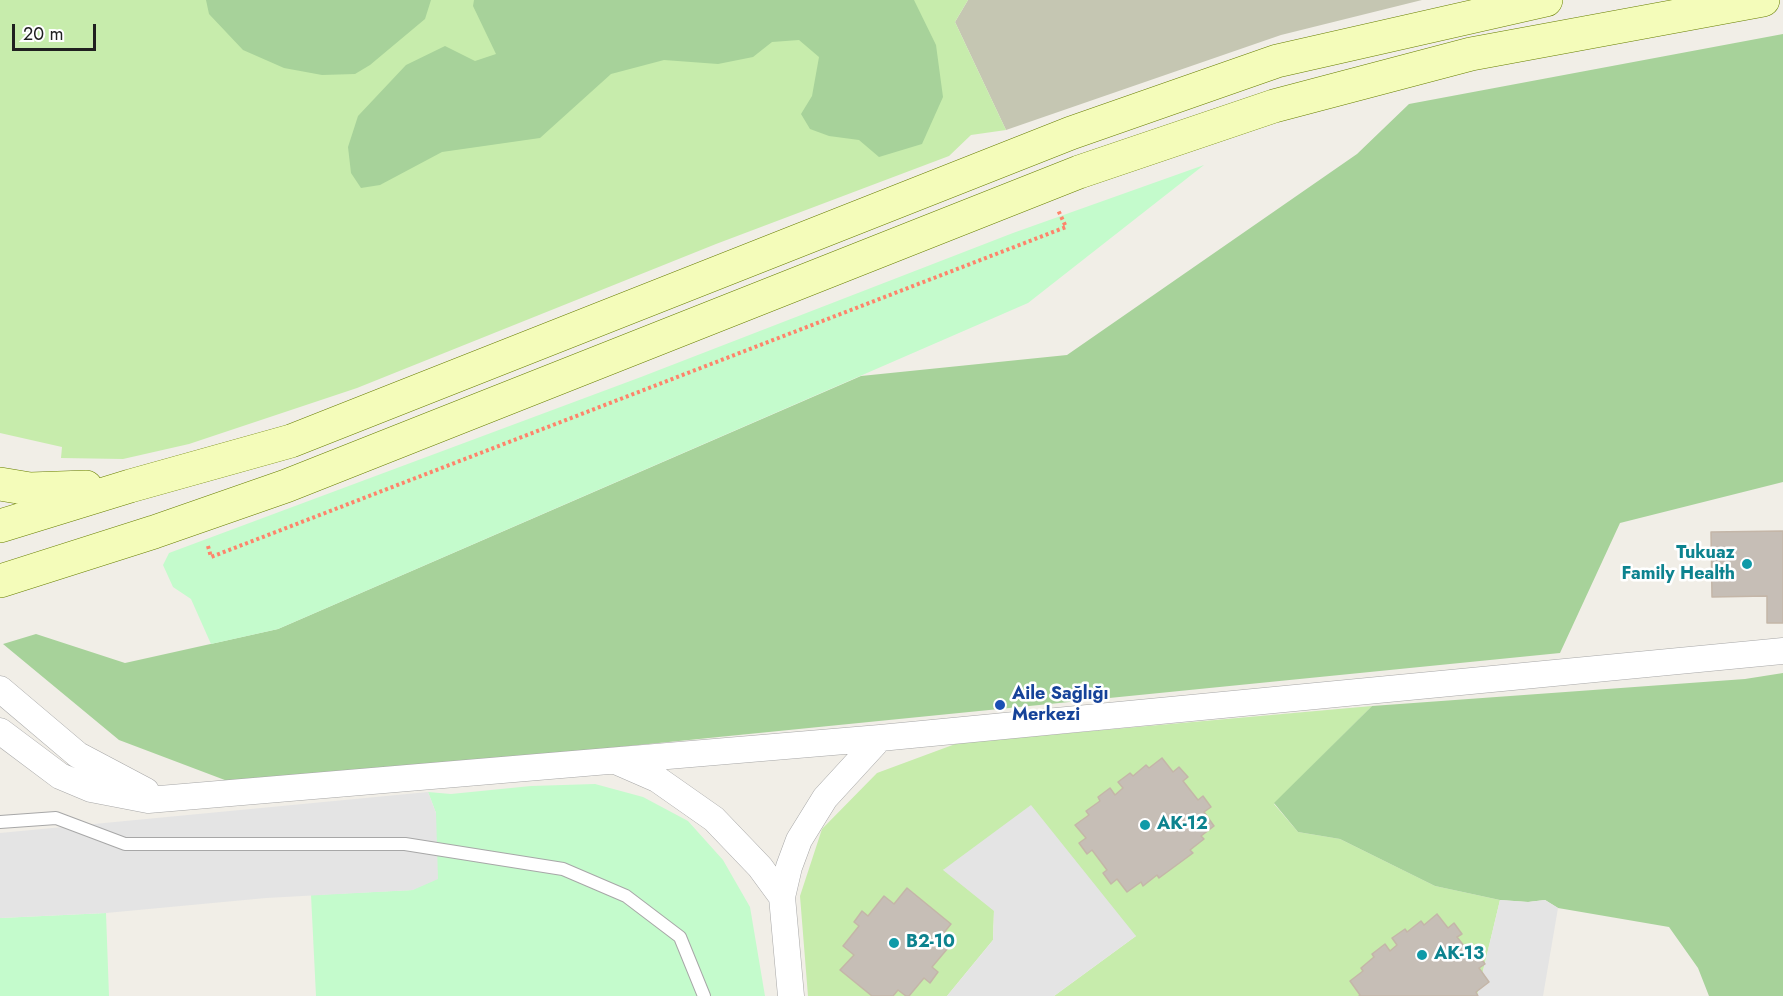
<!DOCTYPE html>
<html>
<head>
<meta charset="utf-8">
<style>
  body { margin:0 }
  #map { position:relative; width:1783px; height:996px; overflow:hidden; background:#f1eee7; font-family:Jost,sans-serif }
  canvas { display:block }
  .scale { position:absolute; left:12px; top:24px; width:84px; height:27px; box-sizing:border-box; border:3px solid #202020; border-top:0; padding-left:8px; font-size:18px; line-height:21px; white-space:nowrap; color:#202020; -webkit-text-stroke:4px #fff; paint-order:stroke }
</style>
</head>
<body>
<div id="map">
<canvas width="1783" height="996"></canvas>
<div class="scale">20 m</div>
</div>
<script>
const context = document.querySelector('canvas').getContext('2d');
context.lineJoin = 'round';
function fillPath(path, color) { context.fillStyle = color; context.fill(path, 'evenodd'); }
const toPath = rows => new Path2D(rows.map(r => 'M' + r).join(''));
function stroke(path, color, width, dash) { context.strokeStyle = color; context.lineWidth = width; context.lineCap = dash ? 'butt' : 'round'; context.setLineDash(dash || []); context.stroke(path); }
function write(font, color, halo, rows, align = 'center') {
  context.font = font + ' Jost,sans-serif'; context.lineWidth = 5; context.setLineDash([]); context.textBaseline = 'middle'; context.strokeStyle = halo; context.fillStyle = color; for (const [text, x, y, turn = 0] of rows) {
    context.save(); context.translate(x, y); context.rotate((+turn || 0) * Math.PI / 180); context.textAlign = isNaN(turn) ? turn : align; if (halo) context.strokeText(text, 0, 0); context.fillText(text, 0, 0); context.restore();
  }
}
const construction = toPath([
  [968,0,1422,0,1281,35,1006,130,955,22]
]);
const grass = toPath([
  [0,0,968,0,955,22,1006,130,971,135,949,156,716,244,357,388,189,444,123,459,61,458,62,447,0,433],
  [1372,706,1274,804,1298,832,1340,839,1435,886,1500,900,1477,996,1054,996,1136,936,943,869,994,910,993,940,947,996,808,996,800,896,822,829,877,773,958,743]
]);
const forest = toPath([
  [206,0,431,0,425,19,370,65,355,74,322,75,284,68,243,50,209,14],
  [474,0,914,0,936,45,943,97,922,144,879,157,859,140,829,136,810,129,801,114,812,96,819,57,799,40,772,42,753,57,718,64,664,60,611,74,540,138,442,152,380,185,361,188,351,173,348,147,358,116,406,65,445,46,475,61,496,54,473,6],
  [1783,34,1783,482,1620,523,1560,653,238,785,119,740,3,644,36,634,125,663,278,629,861,376,1067,355,1357,154,1409,104],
  [1783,673,1783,996,1709,996,1698,968,1669,927,1558,908,1545,900,1528,902,1500,900,1435,886,1340,839,1298,832,1274,803,1372,706,1745,679]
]);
const park = toPath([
  [1204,165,1028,303,278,629,211,644,191,599,173,587,163,565,169,553,641,377,1013,233],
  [595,784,643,797,688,821,723,860,750,907,765,996,316,996,311,895,413,890,436,846,436,813,428,792,451,794,531,786],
  [106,913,109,996,0,996,0,918]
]);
const parking = toPath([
  [428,792,436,813,438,879,413,890,266,898,106,913,0,918,0,833],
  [1031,805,1136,936,1054,996,947,996,993,940,994,911,943,870],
  [1500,900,1528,902,1545,900,1558,908,1543,996,1477,996]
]);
const building = toPath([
  [1783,531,1783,623,1767,623,1767,596,1712,597,1711,532,1783,531],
  [1162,758,1173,772,1179,767,1188,777,1183,781,1198,800,1203,796,1211,807,1204,812,1214,826,1201,836,1204,839,1190,850,1193,853,1159,878,1157,875,1143,886,1141,882,1127,892,1117,879,1111,884,1103,873,1107,870,1092,850,1087,854,1079,843,1086,838,1075,825,1089,815,1086,811,1100,801,1098,797,1110,788,1115,795,1123,788,1118,782,1130,773,1133,776,1146,765,1149,768,1162,758],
  [907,888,951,924,938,940,948,948,932,967,938,972,930,983,924,978,909,996,906,996,898,990,893,996,872,996,840,970,854,955,843,946,859,926,854,922,862,911,868,916,884,896,894,904,907,888],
  [1437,914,1448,928,1454,923,1462,934,1457,937,1472,956,1477,953,1485,964,1479,968,1489,982,1476,992,1478,996,1359,996,1360,995,1350,981,1363,971,1361,968,1374,957,1372,954,1385,944,1390,951,1397,945,1392,938,1405,929,1407,932,1421,921,1424,925,1437,914]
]);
const path = toPath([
  [208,546,211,557,1066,227,1058,210]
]);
const lane = toPath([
  [0,822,56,818,125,844,405,844,563,869,626,896,680,937,704,996]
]);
const street = toPath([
  [0,689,78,755,146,791],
  [0,731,60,776,91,789,148,800,880,738,1783,651],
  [618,762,657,779,714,819,760,867,782,897],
  [791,996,782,897,789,867,799,840,825,798,880,738]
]);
const secondary = toPath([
  [0,484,30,489,86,487],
  [0,526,130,486,291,441,1071,133,1277,61,1546,0],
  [0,581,154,532,286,486,1079,172,1274,106,1471,54,1763,0]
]);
const markers = [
  [1747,564,6,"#0f9aa8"],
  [1000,705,6,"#1a4fb4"],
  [1145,825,6,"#0f9aa8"],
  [894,943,6,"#0f9aa8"],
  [1422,955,6,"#0f9aa8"]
];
const cultureNames = [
  ["Tukuaz",1735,554,"right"],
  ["Family Health",1735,575,"right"],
  ["AK-12",1157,825],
  ["B2-10",906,943],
  ["AK-13",1434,955]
];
const transitNames = [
  ["Aile Sağlığı",1012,695],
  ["Merkezi",1012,716]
];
fillPath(construction, '#c5c6b2');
fillPath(grass, '#c7ecac');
fillPath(forest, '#a7d29a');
fillPath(park, '#c4fbcc');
fillPath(parking, '#e4e4e4');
fillPath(building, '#c6beb6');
stroke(building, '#c4b6a8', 1.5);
stroke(lane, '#a7a7a7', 14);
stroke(street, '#a7a7a7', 27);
stroke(secondary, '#677e01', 34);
stroke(path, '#fe846b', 4, [3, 3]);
stroke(lane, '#fff', 12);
stroke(street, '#fff', 26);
stroke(secondary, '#f4fcba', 33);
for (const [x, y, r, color] of markers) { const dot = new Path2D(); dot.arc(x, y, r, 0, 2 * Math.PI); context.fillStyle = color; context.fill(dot); stroke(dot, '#fff', 2); }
write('bold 18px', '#0d838f', '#fff', cultureNames, 'left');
write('bold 18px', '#164399', '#fff', transitNames, 'left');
</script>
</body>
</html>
